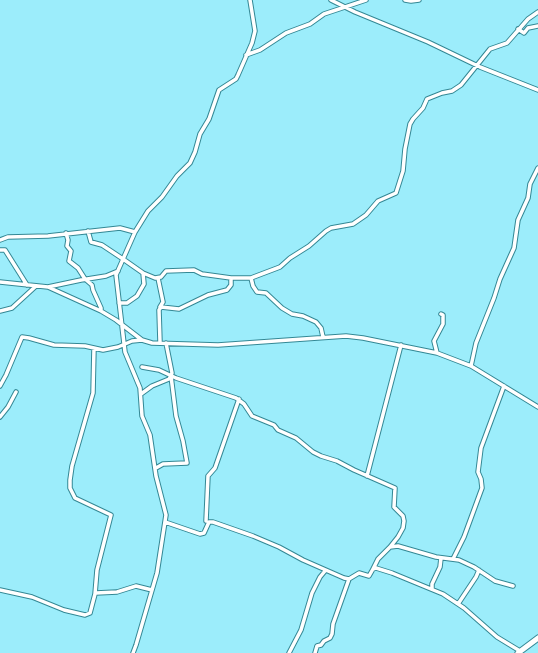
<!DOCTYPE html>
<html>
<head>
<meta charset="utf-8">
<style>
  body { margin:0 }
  canvas { display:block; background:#9cedfb }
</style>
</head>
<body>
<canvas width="538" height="653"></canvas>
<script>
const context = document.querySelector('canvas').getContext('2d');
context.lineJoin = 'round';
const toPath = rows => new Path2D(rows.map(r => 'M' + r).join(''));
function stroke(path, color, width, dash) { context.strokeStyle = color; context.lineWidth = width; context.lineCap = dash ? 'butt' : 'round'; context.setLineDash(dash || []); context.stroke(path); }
const minor = toPath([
  [331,0,355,12,428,42,480,67,538,90],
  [405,0,411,1,419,0],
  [518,29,524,33,528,28,538,26],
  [246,55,260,50,286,33,310,24,324,14,366,0],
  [88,231,91,242,102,245,123,259],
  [66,233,68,240,67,246,71,251,69,261,78,268,85,279,92,285,93,290,101,308,101,311],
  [0,240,8,237,48,236,120,228,135,232],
  [0,250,5,250,27,285],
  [123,259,143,273,155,278,161,277,166,271,194,270,202,274,231,278,251,278,280,267,290,258,309,246,326,231,331,228,353,224,366,215,378,201,396,193,403,171,405,149,410,124,413,119,423,108,427,99,442,93,452,91,461,85,490,49,507,43,528,19,538,12],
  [158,278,163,302,160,307],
  [251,278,253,286,257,292,266,293,282,308,292,314,303,316,316,322,321,328,323,337],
  [0,282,48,287,101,311,116,320,142,340,152,343,218,345,346,336,363,338,437,353,471,366,538,407],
  [48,287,81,280,106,276,118,271],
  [119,303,127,303,137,296,144,284,143,273],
  [0,311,12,308,36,286],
  [160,342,159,310,161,307,179,309,208,295,227,290,231,285,231,278],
  [94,348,93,393,72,466,70,480,70,488,75,498,111,515,97,570,95,594],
  [437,353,434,341,443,324,443,315,441,314],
  [471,366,476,343,494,298,500,279,514,248,518,220,528,198,530,184,538,168],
  [142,367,159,370,176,378,236,398,244,404,252,416,274,425,278,430,296,438,313,452,321,456,337,461,354,470,395,488,394,507,403,516,404,521,403,528,398,537,390,547],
  [0,386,6,375,22,337,29,338,54,345,85,346,103,350,118,347,132,341,142,340],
  [141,394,152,386,169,379,171,376,172,373,166,343],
  [0,417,8,407,16,392],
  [156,468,163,464,187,463,183,441,176,416,171,376],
  [367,476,401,345],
  [206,521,208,476,215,468,239,399],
  [165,522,200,534,204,533,209,522,213,522,253,536,279,547,303,560,344,578,349,579,359,573,369,576,373,569,376,568,392,573,443,594,464,608,497,637,520,651],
  [453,559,464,537,482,488,481,479,478,472,481,448,504,386],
  [373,569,378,559,390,547,398,546,436,557,459,560,474,567,495,581,513,586],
  [432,589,432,584,440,567,441,558],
  [0,590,32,597,64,610,85,615,90,613,95,594,96,593,117,592,136,586,152,590],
  [458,604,476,577,479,570],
  [133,653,136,645,157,573,166,515,156,476,150,435,142,416,140,388,125,352,116,275,135,232,148,211,162,197,177,176,190,163,195,152,200,134,209,119,219,90,236,79,238,75,252,43,255,31,250,0],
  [289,653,301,630,312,593,320,577,325,571],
  [315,653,317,646,321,645,324,641,330,638,332,634,333,624,349,579]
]);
const secondary = toPath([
  [518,653,538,638]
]);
stroke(minor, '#348895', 5.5);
stroke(secondary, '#348895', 7);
stroke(minor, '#fff', 3.5);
stroke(secondary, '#fff', 5);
</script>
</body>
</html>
